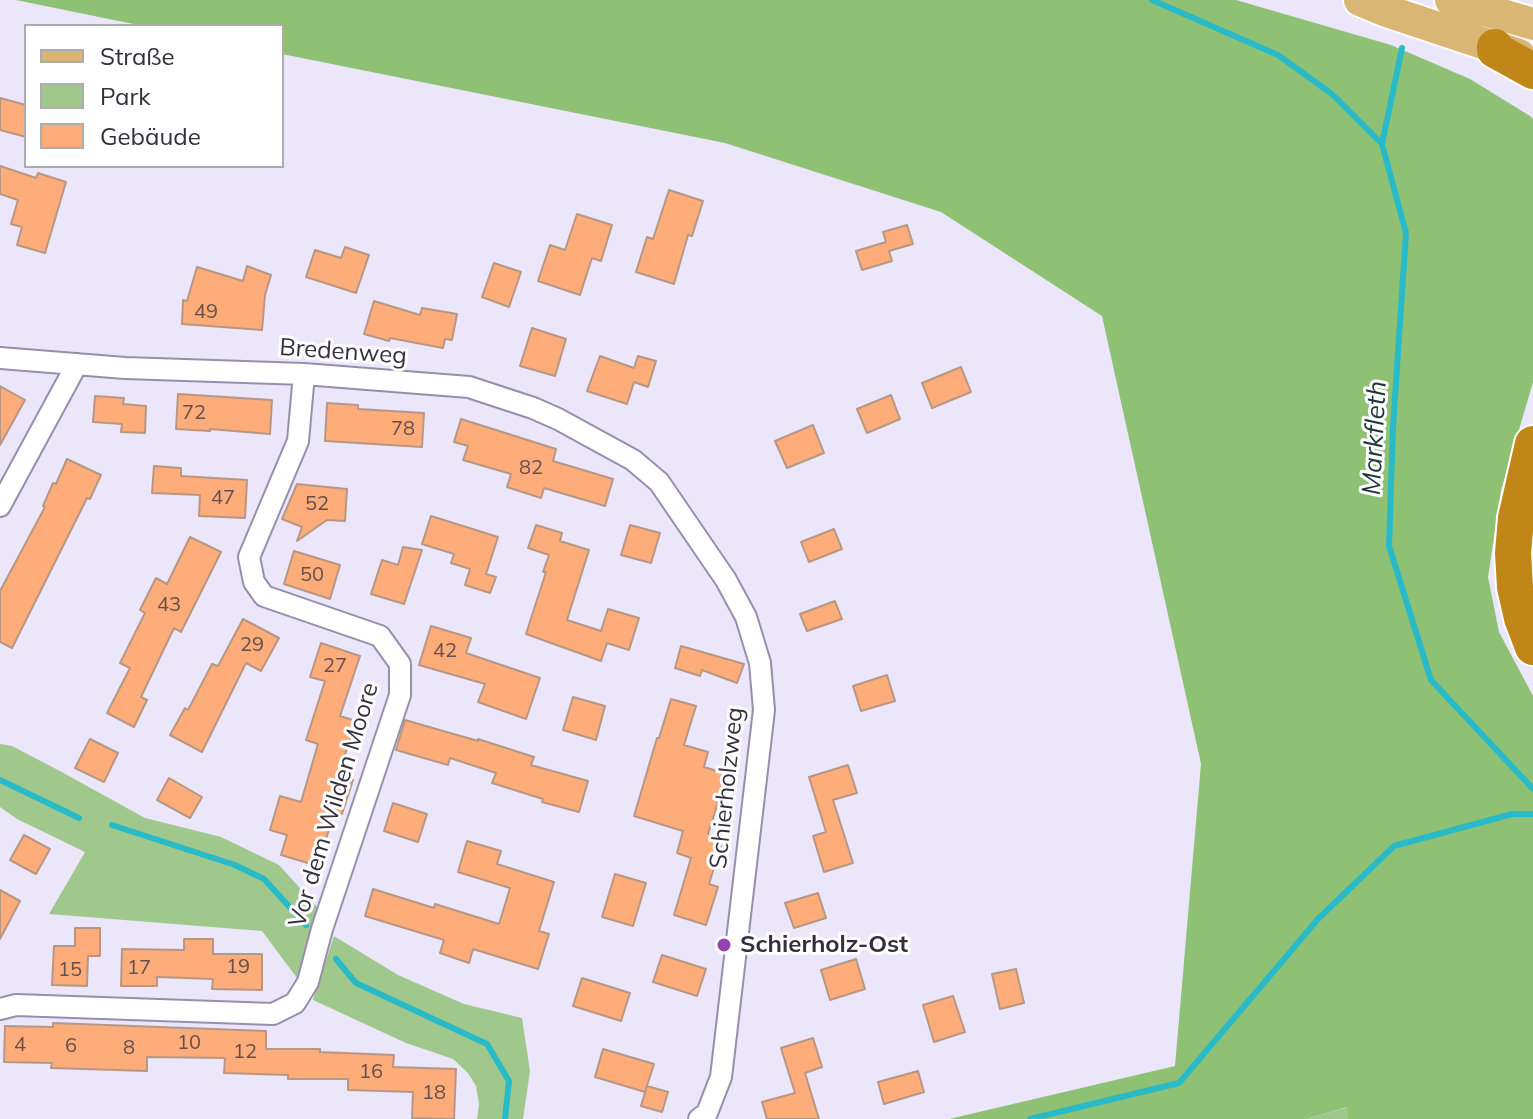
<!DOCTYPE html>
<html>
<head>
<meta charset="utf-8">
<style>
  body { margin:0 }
  #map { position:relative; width:1533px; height:1119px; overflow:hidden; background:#ece6fb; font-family:Mulish,sans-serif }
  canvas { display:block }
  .legend { position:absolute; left:24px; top:24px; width:260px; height:144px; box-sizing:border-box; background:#fff; border:2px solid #adacb1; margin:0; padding:10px 14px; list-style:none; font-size:24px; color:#332f3c }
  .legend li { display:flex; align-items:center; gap:16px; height:40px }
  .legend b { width:40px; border:2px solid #adacb1 }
</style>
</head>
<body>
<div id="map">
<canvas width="1533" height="1119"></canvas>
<ul class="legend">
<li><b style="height:10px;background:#dab674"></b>Straße</li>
<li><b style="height:22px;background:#a0c88c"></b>Park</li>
<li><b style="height:22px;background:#fdac7a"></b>Gebäude</li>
</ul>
</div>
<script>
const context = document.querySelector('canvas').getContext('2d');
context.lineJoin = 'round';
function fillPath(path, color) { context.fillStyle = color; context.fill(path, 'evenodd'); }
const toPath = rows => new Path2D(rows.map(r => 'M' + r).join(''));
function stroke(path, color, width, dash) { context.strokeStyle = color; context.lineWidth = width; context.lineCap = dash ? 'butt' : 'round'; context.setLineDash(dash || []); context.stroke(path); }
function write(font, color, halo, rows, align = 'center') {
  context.font = font + ' Mulish,sans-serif'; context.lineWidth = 6; context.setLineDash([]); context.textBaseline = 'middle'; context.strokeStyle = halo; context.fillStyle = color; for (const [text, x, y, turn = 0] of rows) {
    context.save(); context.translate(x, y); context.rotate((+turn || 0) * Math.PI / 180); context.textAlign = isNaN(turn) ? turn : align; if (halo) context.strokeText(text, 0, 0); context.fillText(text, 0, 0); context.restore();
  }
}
const green = toPath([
  [0,744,12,746,58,770,145,818,221,837,279,865,318,908,297,978,262,931,49,914,85,852,17,819,0,807],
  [334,936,398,975,464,1004,522,1018,530,1071,523,1119,477,1119,479,1104,476,1086,468,1073,453,1059,406,1043,313,1000],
  [1348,1107,1348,1119,1306,1119]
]);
const forest = toPath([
  [16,0,1236,0,1391,45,1470,79,1530,116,1533,119,1533,382,1501,491,1488,577,1499,632,1533,696,1533,1119,1348,1119,1347,1107,1306,1119,949,1119,1175,1066,1201,764,1102,316,941,212,725,143,282,54,282,26,143,26]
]);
const stream = toPath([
  [1152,0,1278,55,1332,94,1382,144],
  [1402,48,1382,144,1406,233,1393,427,1389,546,1431,680,1533,789],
  [0,780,79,818],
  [112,825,235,865,264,879,306,925],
  [336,959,356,983,487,1044,509,1081,505,1119],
  [1030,1119,1179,1083,1318,919,1394,846,1512,814,1533,814]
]);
const building = toPath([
  [0,98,26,105,26,137,0,130,0,98],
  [0,166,36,178,38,173,66,182,45,253,17,245,22,227,11,224,18,200,0,194,0,166],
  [669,190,703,201,692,236,688,235,674,284,636,272,647,237,653,239,669,190],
  [577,214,612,225,601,261,592,258,580,295,538,281,550,245,565,250,577,214],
  [907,225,913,244,889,251,892,261,862,270,856,251,886,242,883,232,907,225],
  [345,247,369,255,356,293,306,277,315,250,341,258,345,247],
  [494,263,521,272,509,307,482,297,494,263],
  [247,266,271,275,265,295,262,330,182,324,183,300,187,301,197,267,243,281,247,266],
  [374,301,420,315,422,308,457,314,452,340,445,339,443,348,390,338,389,341,364,334,374,301],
  [532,328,566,339,555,376,520,366,532,328],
  [600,356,634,368,638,356,656,361,648,387,634,382,627,404,587,391,600,356],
  [961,367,971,392,932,408,922,383,961,367],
  [0,386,25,400,0,445,0,386],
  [178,394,272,400,270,434,210,429,210,431,176,429,178,394],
  [891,395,900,419,867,433,857,409,891,395],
  [95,396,124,398,123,404,146,406,145,433,121,432,122,424,93,422,95,396],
  [327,403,358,405,358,409,424,413,422,447,325,441,327,403],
  [461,419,556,449,553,461,613,479,605,506,544,488,541,498,507,487,511,474,463,460,468,446,454,442,461,419],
  [813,425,824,453,787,468,775,441,813,425],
  [67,459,101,475,90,499,87,498,12,648,0,642,0,591,45,507,43,506,53,483,56,484,67,459],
  [154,466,181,468,181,476,247,480,245,518,199,516,200,495,152,493,154,466],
  [297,484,347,489,345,521,327,520,297,541,302,527,282,519,297,484],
  [431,516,498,537,486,574,496,577,490,593,465,585,470,569,451,563,454,554,422,544,431,516],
  [536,525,562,533,560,541,589,550,567,620,601,631,608,609,639,618,629,650,607,643,601,661,526,634,546,572,543,572,549,555,528,548,536,525],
  [630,525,660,533,651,563,621,555,630,525],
  [834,529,842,549,809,562,801,542,834,529],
  [190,537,221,552,181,632,174,628,141,697,147,700,134,727,107,713,130,668,120,663,145,613,140,610,156,578,167,584,190,537],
  [403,547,422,550,404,604,371,594,382,560,398,565,403,547],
  [294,551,340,565,330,599,284,584,294,551],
  [835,601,842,619,807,631,800,614,835,601],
  [243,619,279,638,261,671,246,663,202,752,170,735,185,708,188,710,212,664,218,666,243,619],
  [431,626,471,638,466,653,540,678,526,719,478,702,485,684,419,665,431,626],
  [321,643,360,656,340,716,356,721,338,776,353,780,342,814,334,812,318,866,281,855,287,835,270,830,280,796,301,802,318,744,306,740,325,681,310,677,321,643],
  [681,646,744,664,737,683,702,670,700,676,675,668,681,646],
  [887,675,895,701,861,711,853,686,887,675],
  [573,697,605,706,596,740,563,730,573,697],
  [671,699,696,706,684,745,708,752,704,767,727,774,708,834,723,839,709,884,718,887,706,925,674,915,691,858,677,853,683,831,634,816,657,738,659,738,671,699],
  [405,720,478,741,478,739,534,757,531,765,588,781,579,812,542,802,543,799,492,783,496,773,450,758,448,765,396,750,405,720],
  [90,739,118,753,104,782,75,768,90,739],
  [848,765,857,793,833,800,853,863,824,872,813,836,826,832,809,777,848,765],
  [169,778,202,797,190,818,157,800,169,778],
  [393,803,427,814,418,842,384,831,393,803],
  [24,835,50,849,36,874,10,860,24,835],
  [467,841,501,851,497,864,554,882,539,931,549,934,538,969,473,949,469,963,440,953,444,940,365,916,373,889,434,908,435,904,499,924,510,888,458,872,467,841],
  [615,874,646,883,633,926,602,917,615,874],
  [0,890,20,901,0,939,0,890],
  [818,893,826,918,794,928,785,903,818,893],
  [75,928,100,928,100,956,88,956,87,986,52,985,54,946,75,946,75,928],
  [184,939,213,939,213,954,262,954,262,990,212,989,213,979,157,977,157,986,121,986,122,949,184,950,184,939],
  [662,955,706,969,697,996,653,982,662,955],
  [856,959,865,989,830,1000,821,970,856,959],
  [1016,969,1024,1003,1000,1009,992,974,1016,969],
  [582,978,630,993,621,1021,573,1006,582,978],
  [953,996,965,1032,934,1042,923,1005,953,996],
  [53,1023,266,1031,266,1049,320,1049,320,1052,394,1055,393,1067,456,1069,454,1119,412,1118,413,1092,348,1090,348,1079,288,1079,288,1075,224,1073,225,1058,147,1057,147,1071,51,1068,52,1063,4,1062,5,1026,53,1027,53,1023],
  [813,1038,822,1067,805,1073,819,1119,767,1119,762,1102,795,1093,781,1048,813,1038],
  [603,1049,654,1064,645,1092,595,1077,603,1049],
  [918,1071,924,1092,884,1104,878,1082,918,1071],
  [647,1086,668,1092,662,1112,641,1106,647,1086]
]);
const street = toPath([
  [0,358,125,368,304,374,469,387,533,408,558,419,633,460,659,482,726,580,746,617,760,663,764,710,721,1077,707,1113,699,1119],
  [0,506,77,364],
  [0,1009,16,1005,273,1014,295,1003,308,982,322,929,400,695,400,664,380,636,264,596,254,582,249,557,298,441,304,374]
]);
const primary = toPath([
  [1360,0,1384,10,1519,55],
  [1451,0,1533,24]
]);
const highway = toPath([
  [1495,47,1495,50,1533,71],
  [1533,444,1516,518,1513,553,1515,587,1522,618,1533,647]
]);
const markers = [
  [724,945,8,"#9642b0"]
];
const numberNames = [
  ["49",206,312],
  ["72",194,413],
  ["78",403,429],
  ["82",531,468],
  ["47",223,498],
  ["52",317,504],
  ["50",312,575],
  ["43",169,605],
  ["29",252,645],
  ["42",445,651],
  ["27",335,666],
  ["19",238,967],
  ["17",139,968],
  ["15",70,970],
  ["10",189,1043],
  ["4",20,1045],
  ["6",71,1046],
  ["8",129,1048],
  ["12",245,1052],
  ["16",371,1072],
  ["18",434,1093]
];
const streetNames = [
  ["Bredenweg",343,352,4],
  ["Schierholzweg",727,788,-84],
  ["Vor dem Wilden Moore",334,805,-73]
];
const poiNames = [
  ["Schierholz-Ost",740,945]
];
const waterNames = [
  ["Markfleth",1375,438,-87]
];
fillPath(green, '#a0c88c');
fillPath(forest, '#8fc175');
stroke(stream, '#29bac8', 6);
fillPath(building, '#fdac7a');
stroke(building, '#b79784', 2);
stroke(street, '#978eae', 24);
stroke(primary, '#fff', 36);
stroke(highway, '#fff', 40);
stroke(street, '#fff', 20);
stroke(primary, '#dab674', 32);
stroke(highway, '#c18618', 36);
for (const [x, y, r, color] of markers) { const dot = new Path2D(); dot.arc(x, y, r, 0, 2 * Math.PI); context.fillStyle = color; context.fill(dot); stroke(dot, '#fff', 3); }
write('20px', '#664e4c', null, numberNames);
write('24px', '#332f3c', '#fff', streetNames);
write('bold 24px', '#332f3c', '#fff', poiNames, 'left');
write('italic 26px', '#203739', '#fff', waterNames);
</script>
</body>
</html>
